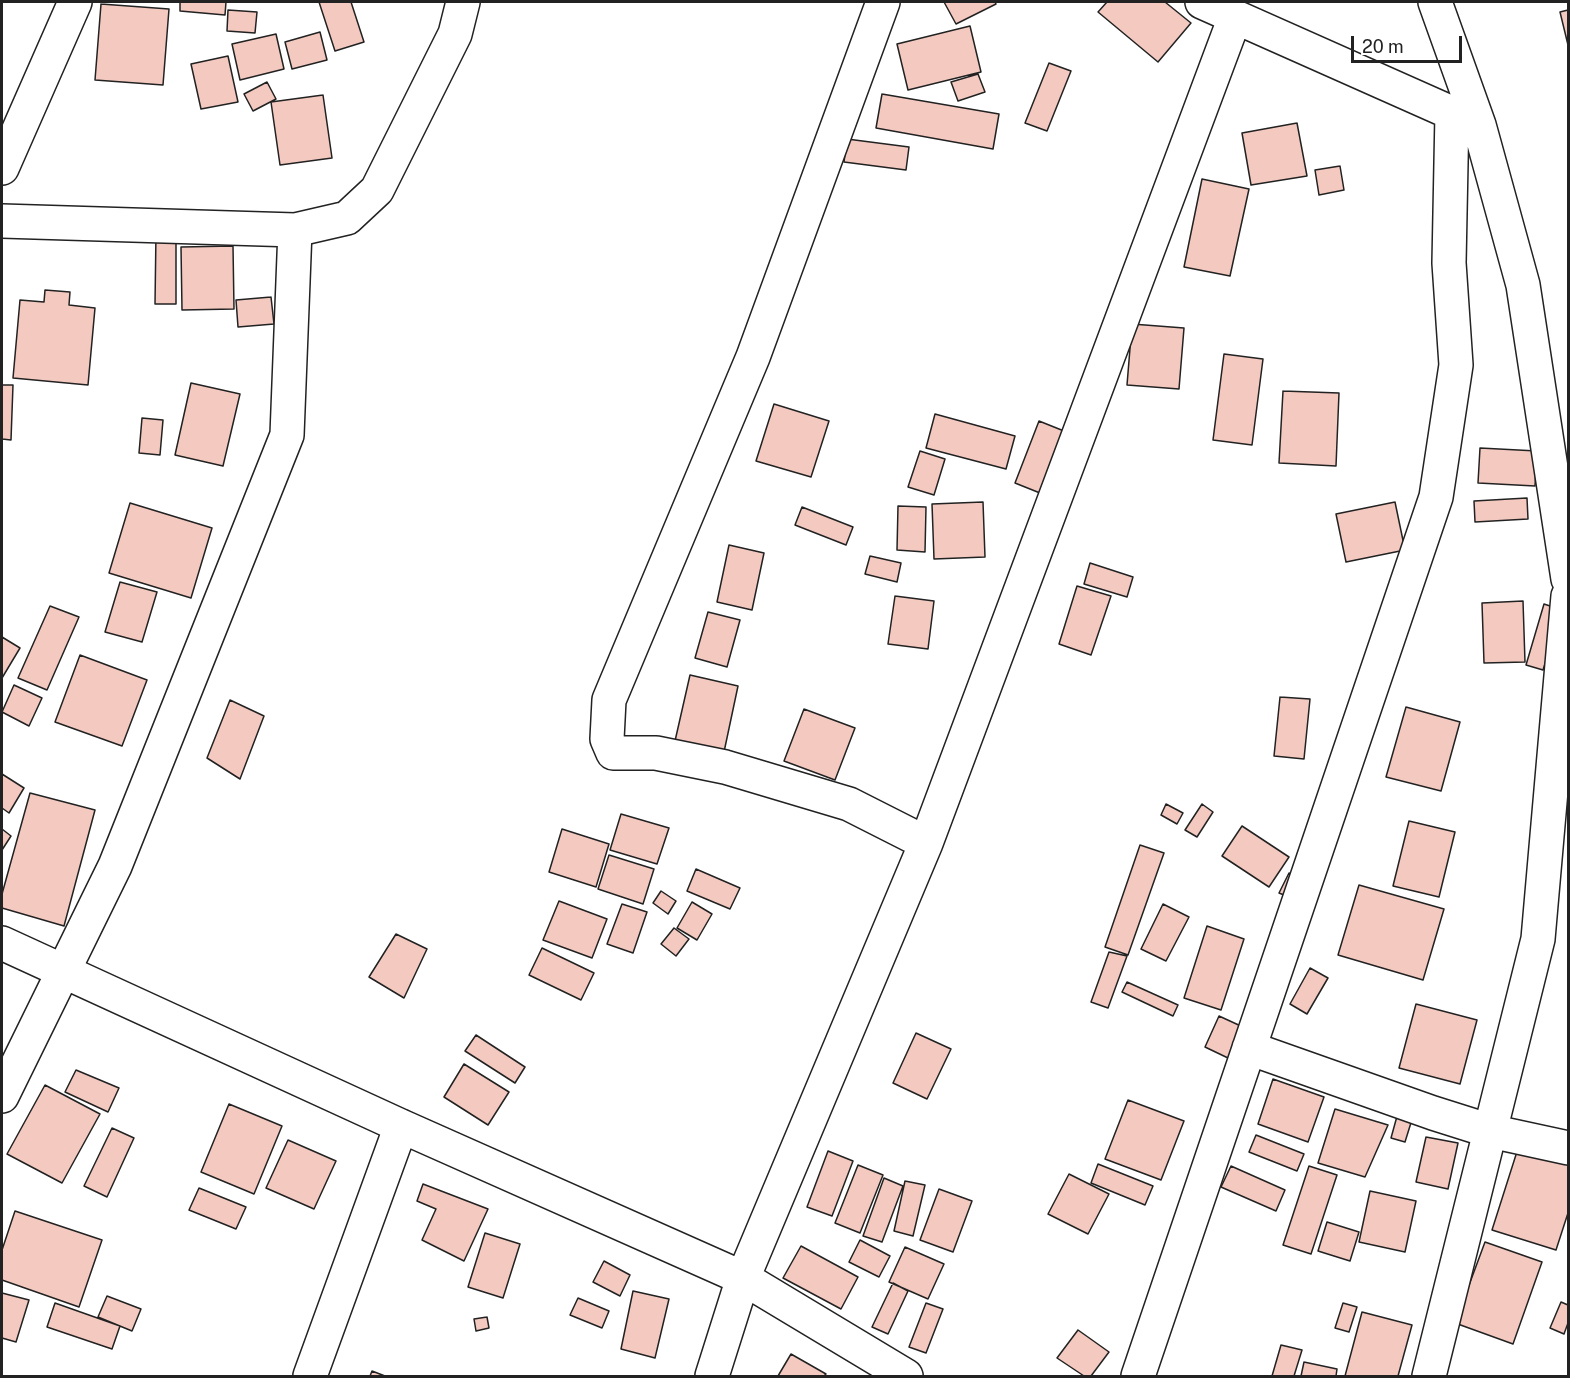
<!DOCTYPE html>
<html>
<head>
<meta charset="utf-8">
<style>
  body { margin:0 }
  #map { position:relative; width:1570px; height:1378px; overflow:hidden; background:#fff; font-family:"Public Sans",sans-serif }
  canvas { display:block }
  .frame { position:absolute; inset:0; border:3px solid #222; pointer-events:none }
  .scale { position:absolute; left:1351px; top:36px; width:111px; height:27px; box-sizing:border-box; border:3px solid #222; border-top:0; padding-left:8px; font-size:18px; line-height:21px; white-space:nowrap; color:#222; -webkit-text-stroke:4px #fff; paint-order:stroke }
</style>
</head>
<body>
<div id="map">
<canvas width="1570" height="1378"></canvas>
<div class="frame"></div>
<div class="scale">20 m</div>
</div>
<script>
const context = document.querySelector('canvas').getContext('2d');
context.lineJoin = 'round';
function fillPath(path, color) { context.fillStyle = color; context.fill(path, 'evenodd'); }
const toPath = rows => new Path2D(rows.map(r => 'M' + r).join(''));
function stroke(path, color, width, dash) { context.strokeStyle = color; context.lineWidth = width; context.lineCap = dash ? 'butt' : 'round'; context.setLineDash(dash || []); context.stroke(path); }
const building = toPath([
  [180,2,226,2,225,15,180,11,180,2],
  [319,2,351,2,364,42,335,51,319,2],
  [944,2,995,2,996,4,956,24,944,2],
  [1107,2,1165,2,1191,23,1158,62,1098,12,1107,2],
  [101,4,169,9,163,85,95,80,101,4],
  [228,10,257,12,255,33,227,31,228,10],
  [1568,10,1568,45,1560,12,1568,10],
  [970,26,981,72,908,90,897,44,970,26],
  [320,32,327,60,292,69,285,42,320,32],
  [276,34,284,69,240,80,232,44,276,34],
  [228,56,238,102,201,109,191,64,228,56],
  [1049,63,1071,71,1047,131,1025,123,1049,63],
  [978,74,985,92,958,101,951,82,978,74],
  [267,82,276,99,253,111,244,94,267,82],
  [882,94,999,114,993,149,876,128,882,94],
  [323,95,332,158,280,165,271,102,323,95],
  [1297,123,1307,176,1251,185,1242,133,1297,123],
  [847,139,909,147,906,170,844,162,847,139],
  [1340,166,1344,190,1319,195,1315,170,1340,166],
  [1202,179,1249,189,1230,276,1184,267,1202,179],
  [156,233,176,233,176,304,155,304,156,233],
  [233,246,234,309,182,310,181,247,233,246],
  [45,290,70,292,69,305,95,308,88,385,13,378,20,300,44,302,45,290],
  [271,297,274,324,238,327,236,300,271,297],
  [1132,324,1184,328,1179,389,1127,385,1132,324],
  [1224,354,1263,359,1252,445,1213,440,1224,354],
  [191,383,240,394,223,466,175,455,191,383],
  [2,385,13,385,11,440,2,439,2,385],
  [1283,391,1339,393,1336,466,1279,463,1283,391],
  [774,404,829,421,811,477,756,461,774,404],
  [935,414,1015,436,1006,469,926,448,935,414],
  [142,418,163,420,160,455,139,453,142,418],
  [1039,421,1064,431,1040,493,1015,483,1039,421],
  [1480,448,1537,451,1535,486,1478,483,1480,448],
  [920,451,945,459,934,495,908,487,920,451],
  [1527,498,1528,519,1475,522,1474,501,1527,498],
  [983,502,985,557,934,559,932,504,983,502],
  [1395,502,1405,550,1346,562,1336,514,1395,502],
  [130,503,212,528,191,598,109,573,130,503],
  [898,506,926,507,925,552,897,550,898,506],
  [802,507,853,527,846,545,795,525,802,507],
  [729,545,764,553,752,610,717,602,729,545],
  [870,556,901,563,897,582,865,574,870,556],
  [1090,563,1133,577,1127,597,1084,584,1090,563],
  [120,582,157,592,142,642,105,632,120,582],
  [1077,586,1111,596,1091,655,1059,644,1077,586],
  [895,596,934,601,928,649,888,644,895,596],
  [1523,601,1525,662,1484,663,1482,603,1523,601],
  [1544,604,1562,610,1543,670,1526,665,1544,604],
  [50,606,79,617,47,690,18,678,50,606],
  [708,612,740,620,727,667,695,658,708,612],
  [2,637,20,648,2,678,2,637],
  [80,655,147,680,122,746,55,722,80,655],
  [690,675,738,686,724,752,675,741,690,675],
  [14,685,42,698,29,726,2,712,14,685],
  [1280,697,1310,699,1304,759,1274,756,1280,697],
  [230,700,264,716,240,779,207,758,230,700],
  [1406,707,1460,722,1441,791,1386,777,1406,707],
  [804,709,855,728,835,780,784,761,804,709],
  [2,774,24,788,9,813,2,808,2,774],
  [30,793,95,810,64,926,2,908,2,894,30,793],
  [1166,804,1183,813,1177,824,1161,815,1166,804],
  [1202,804,1213,812,1197,837,1185,830,1202,804],
  [621,814,669,828,657,864,610,850,621,814],
  [1409,821,1455,832,1439,897,1393,886,1409,821],
  [1242,826,1289,857,1269,887,1222,856,1242,826],
  [2,829,11,836,2,850,2,829],
  [562,829,609,844,596,887,549,872,562,829],
  [1140,845,1164,853,1128,955,1105,947,1140,845],
  [609,855,654,869,643,904,598,889,609,855],
  [696,869,740,888,730,909,687,891,696,869],
  [1289,873,1303,879,1294,899,1279,893,1289,873],
  [1359,885,1444,909,1423,980,1338,955,1359,885],
  [661,891,676,901,668,914,653,903,661,891],
  [559,901,607,919,592,958,543,940,559,901],
  [692,902,712,914,697,940,677,928,692,902],
  [622,904,647,912,633,953,607,944,622,904],
  [1163,904,1189,917,1166,961,1141,949,1163,904],
  [1207,926,1244,939,1221,1010,1184,998,1207,926],
  [674,928,689,939,676,956,661,944,674,928],
  [396,934,427,949,404,998,369,977,396,934],
  [542,948,594,973,581,1000,529,975,542,948],
  [1109,952,1127,956,1108,1008,1091,1002,1109,952],
  [1310,968,1328,978,1307,1014,1290,1004,1310,968],
  [1127,982,1178,1005,1173,1016,1122,992,1127,982],
  [1416,1004,1477,1020,1460,1084,1399,1068,1416,1004],
  [1219,1016,1243,1027,1228,1058,1205,1047,1219,1016],
  [916,1033,951,1049,927,1099,893,1083,916,1033],
  [476,1035,525,1067,515,1083,465,1051,476,1035],
  [464,1064,509,1092,488,1125,444,1097,464,1064],
  [76,1070,119,1088,108,1112,65,1092,76,1070],
  [1273,1079,1324,1097,1308,1142,1258,1124,1273,1079],
  [45,1085,100,1114,62,1183,7,1154,45,1085],
  [1128,1100,1184,1121,1161,1180,1105,1159,1128,1100],
  [229,1104,282,1126,254,1194,201,1172,229,1104],
  [1335,1109,1388,1125,1365,1177,1318,1163,1335,1109],
  [1399,1109,1414,1113,1405,1142,1391,1138,1399,1109],
  [112,1128,134,1138,107,1197,84,1186,112,1128],
  [1256,1135,1304,1154,1297,1171,1249,1152,1256,1135],
  [1426,1137,1458,1143,1448,1189,1416,1182,1426,1137],
  [1521,1139,1568,1154,1568,1213,1556,1250,1492,1230,1521,1139],
  [288,1140,336,1161,314,1209,266,1188,288,1140],
  [828,1151,853,1161,832,1216,807,1207,828,1151],
  [1098,1164,1153,1186,1145,1205,1091,1183,1098,1164],
  [858,1165,883,1175,860,1233,835,1223,858,1165],
  [1231,1166,1285,1190,1276,1211,1221,1187,1231,1166],
  [1309,1166,1337,1175,1311,1254,1283,1245,1309,1166],
  [1069,1174,1109,1194,1088,1234,1048,1214,1069,1174],
  [884,1178,903,1186,882,1242,863,1236,884,1178],
  [905,1181,925,1185,913,1236,894,1231,905,1181],
  [423,1184,488,1209,464,1261,422,1240,436,1209,417,1201,423,1184],
  [199,1188,246,1207,236,1229,189,1210,199,1188],
  [939,1189,972,1201,953,1252,920,1240,939,1189],
  [1370,1191,1416,1201,1405,1252,1359,1242,1370,1191],
  [15,1211,102,1240,79,1307,2,1280,2,1250,15,1211],
  [1327,1222,1359,1232,1350,1261,1318,1251,1327,1222],
  [485,1233,520,1244,503,1298,468,1287,485,1233],
  [860,1240,890,1256,879,1277,849,1262,860,1240],
  [1485,1242,1542,1262,1513,1344,1455,1323,1485,1242],
  [801,1246,858,1277,841,1309,783,1278,801,1246],
  [905,1247,944,1264,928,1299,889,1282,905,1247],
  [604,1261,630,1275,620,1296,593,1282,604,1261],
  [893,1283,908,1291,888,1334,872,1327,893,1283],
  [633,1291,669,1299,655,1358,621,1349,633,1291],
  [2,1293,29,1300,16,1342,2,1338,2,1293],
  [107,1296,141,1309,132,1331,98,1317,107,1296],
  [578,1298,609,1311,602,1328,570,1315,578,1298],
  [1561,1302,1568,1305,1568,1323,1564,1334,1550,1328,1561,1302],
  [55,1303,120,1326,112,1349,47,1327,55,1303],
  [926,1303,943,1309,926,1353,909,1347,926,1303],
  [1343,1303,1357,1307,1349,1332,1335,1328,1343,1303],
  [1362,1312,1412,1325,1398,1376,1345,1376,1362,1312],
  [487,1317,489,1328,476,1331,474,1319,487,1317],
  [1078,1330,1109,1352,1091,1376,1084,1376,1057,1358,1078,1330],
  [1281,1345,1302,1350,1294,1376,1272,1376,1281,1345],
  [791,1354,826,1374,824,1376,778,1376,791,1354],
  [1304,1362,1337,1369,1336,1376,1301,1376,1304,1362],
  [372,1371,385,1376,370,1376,372,1371]
]);
const minor = toPath([
  [883,2,753,357,609,700,607,739,613,753,656,753,725,767,849,804,926,843],
  [1202,2,1472,122],
  [1435,2,1479,125,1523,285,1568,579],
  [2,168,75,2],
  [2,221,295,230],
  [2,943,401,1126,743,1278,906,1376],
  [1249,1048,1433,1113,1490,1131,1568,1148],
  [2,1096,115,866,287,435,295,230,347,218,377,190,455,34,463,2],
  [310,1376,401,1126],
  [712,1376,743,1278,926,843,1235,17],
  [1138,1376,1436,497,1456,365,1449,263,1452,113],
  [1429,1376,1538,939,1568,596]
]);
fillPath(building, '#f3c9c0');
stroke(building, '#222', 1.5);
stroke(minor, '#222', 36);
stroke(minor, '#fff', 33);
</script>
</body>
</html>
